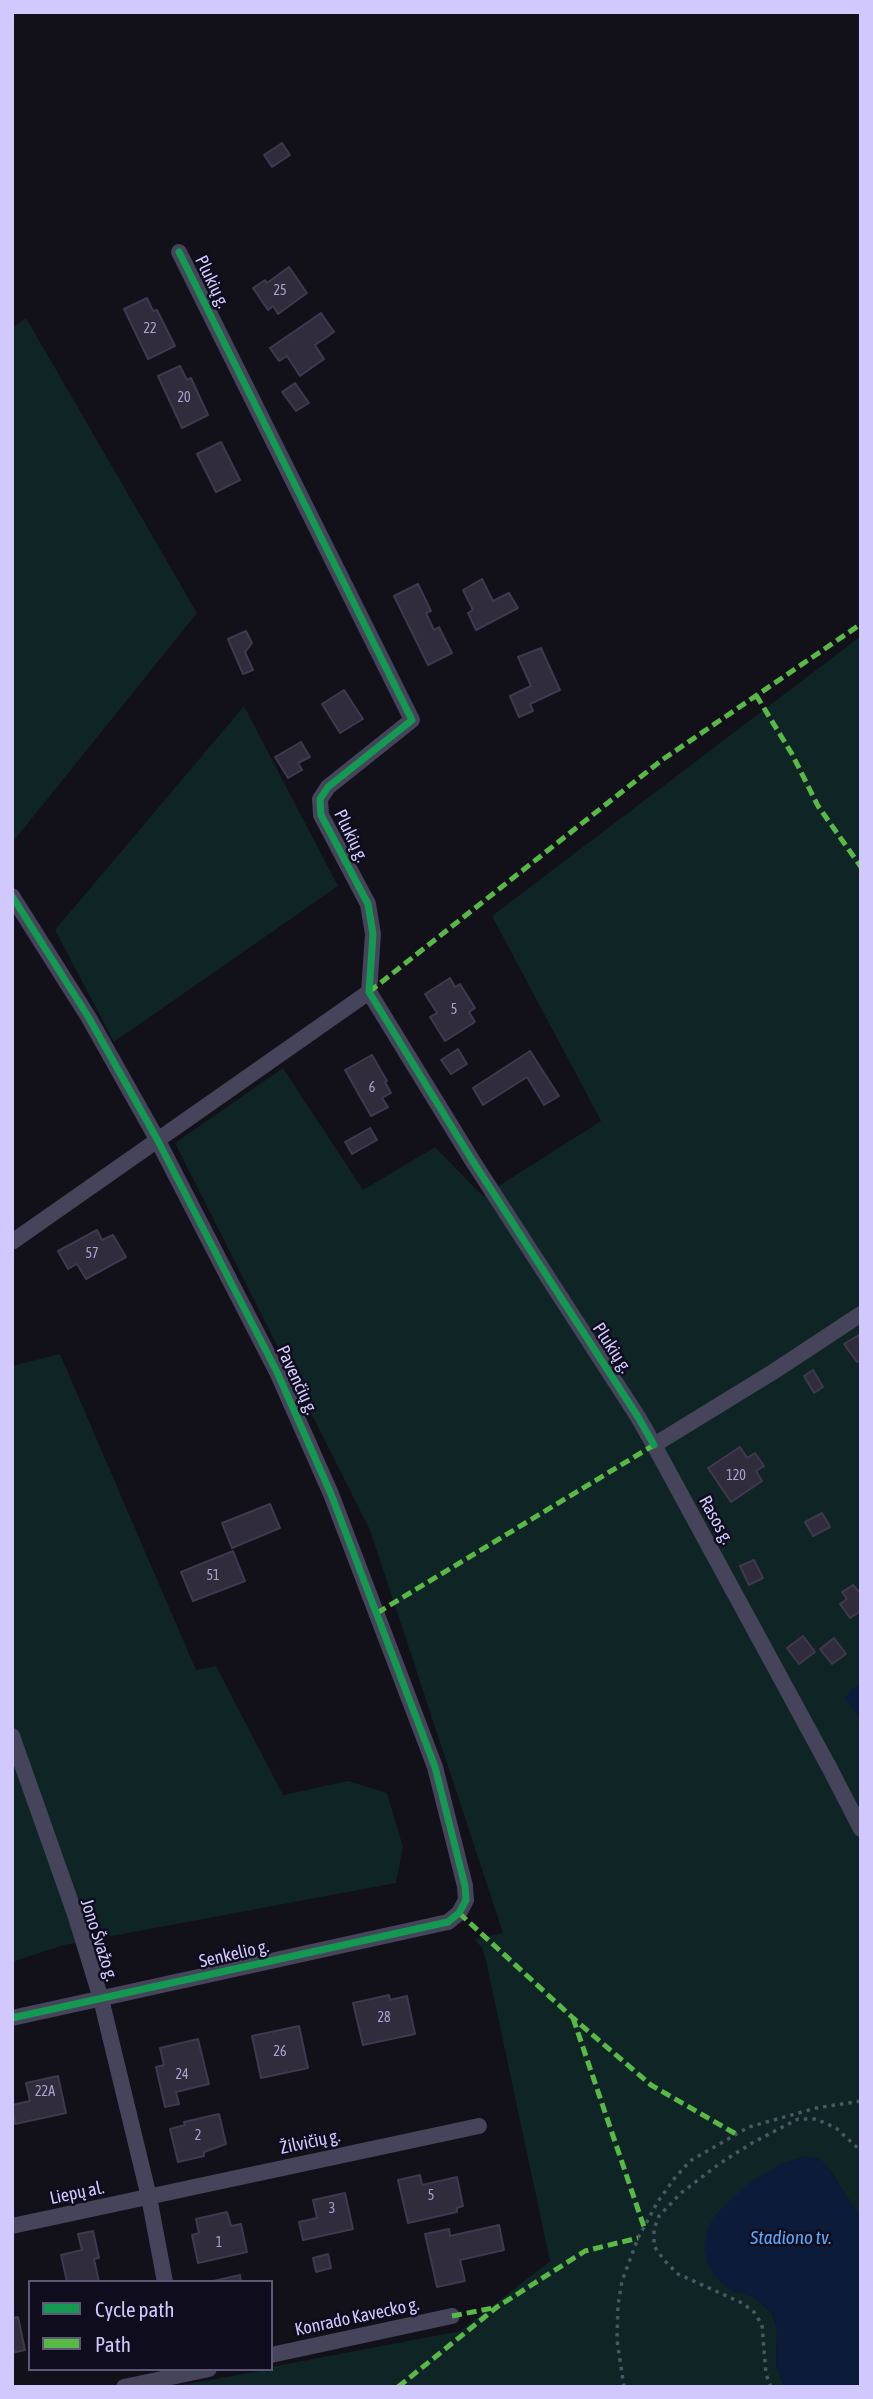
<!DOCTYPE html>
<html>
<head>
<meta charset="utf-8">
<style>
  body { margin:0 }
  #map { position:relative; width:873px; height:2399px; overflow:hidden; background:#121019; font-family:"Asap Condensed",sans-serif }
  canvas { display:block }
  .frame { position:absolute; inset:0; border:14px solid #d1c9fe; pointer-events:none }
  .legend { position:absolute; left:28px; top:2280px; width:245px; height:91px; box-sizing:border-box; background:#0f0c1d; border:2px solid #5d5877; margin:0; padding:9px 12px; list-style:none; font-size:21px; color:#d1c9fe }
  .legend li { display:flex; align-items:center; gap:14px; height:35px }
  .legend b { width:35px; border:2px solid #5d5877 }
</style>
</head>
<body>
<div id="map">
<canvas width="873" height="2399"></canvas>
<div class="frame"></div>
<ul class="legend">
<li><b style="height:9px;background:#139951"></b>Cycle path</li>
<li><b style="height:9px;background:#58b947"></b>Path</li>
</ul>
</div>
<script>
const context = document.querySelector('canvas').getContext('2d');
context.lineJoin = 'round';
function fillPath(path, color) { context.fillStyle = color; context.fill(path, 'evenodd'); }
const toPath = rows => new Path2D(rows.map(r => 'M' + r).join(''));
function stroke(path, color, width, dash) { context.strokeStyle = color; context.lineWidth = width; context.lineCap = dash ? 'butt' : 'round'; context.setLineDash(dash || []); context.stroke(path); }
function write(font, color, halo, rows, align = 'center') {
  context.font = font + ' "Asap Condensed",sans-serif'; context.lineWidth = 5; context.setLineDash([]); context.textBaseline = 'middle'; context.strokeStyle = halo; context.fillStyle = color; for (const [text, x, y, turn = 0] of rows) {
    context.save(); context.translate(x, y); context.rotate((+turn || 0) * Math.PI / 180); context.textAlign = isNaN(turn) ? turn : align; if (halo) context.strokeText(text, 0, 0); context.fillText(text, 0, 0); context.restore();
  }
}
const green = toPath([
  [26,318,197,613,12,843,12,328],
  [861,636,861,2218,828,2167,732,2291,753,2296,771,2312,777,2328,776,2366,785,2387,170,2387,271,2369,271,2367,460,2331,550,2261,486,1961,482,1948,474,1939,503,1933,370,1530,175,1143,283,1068,363,1190,435,1147,483,1196,601,1121,492,916],
  [244,706,338,886,114,1042,55,930],
  [60,1354,196,1670,216,1666,283,1795,348,1781,387,1793,403,1847,396,1883,64,1945,12,1962,12,1366]
]);
const water = toPath([
  [857,1686,861,1686,861,1719,845,1698,851,1689],
  [807,2156,820,2159,828,2167,861,2218,861,2387,785,2387,776,2366,777,2328,771,2312,753,2296,732,2291,719,2281,708,2265,704,2248,707,2230,715,2215,749,2183,783,2163]
]);
const building = toPath([
  [282,143,290,155,272,167,264,155,282,143],
  [289,267,307,293,278,314,273,306,268,310,253,288,265,280,267,283,289,267],
  [147,298,153,311,157,310,175,346,148,359,124,309,147,298],
  [321,313,334,332,315,345,324,359,300,376,287,356,279,361,270,348,321,313],
  [180,366,187,380,191,378,208,415,182,428,158,376,180,366],
  [295,383,309,403,296,411,282,392,295,383],
  [221,442,240,480,216,492,197,454,221,442],
  [482,579,493,601,509,593,518,608,476,630,468,613,473,610,463,590,482,579],
  [418,584,431,611,426,613,434,630,439,627,452,653,428,665,394,596,418,584],
  [246,631,252,643,245,652,253,670,243,674,228,639,246,631],
  [541,648,560,690,530,704,533,711,519,717,510,696,531,686,518,657,541,648],
  [344,690,363,719,340,733,322,704,344,690],
  [301,742,310,757,298,763,302,770,288,778,275,757,301,742],
  [450,978,455,987,460,984,475,1008,469,1012,475,1022,445,1041,430,1017,437,1013,425,994,450,978],
  [458,1049,467,1064,451,1074,441,1060,458,1049],
  [530,1051,559,1096,544,1105,527,1077,483,1105,473,1088,530,1051],
  [372,1055,387,1081,385,1082,391,1093,382,1098,388,1107,371,1116,345,1070,372,1055],
  [370,1128,377,1140,352,1154,345,1142,370,1128],
  [97,1230,102,1240,113,1235,126,1257,86,1279,77,1264,68,1269,58,1251,97,1230],
  [859,1335,861,1359,857,1362,844,1344,859,1335],
  [813,1370,823,1387,814,1393,804,1376,813,1370],
  [740,1447,747,1458,755,1453,764,1466,756,1471,762,1481,731,1502,708,1468,740,1447],
  [270,1504,280,1528,232,1548,222,1523,270,1504],
  [822,1513,830,1527,813,1536,805,1522,822,1513],
  [233,1551,245,1581,193,1601,181,1572,233,1551],
  [754,1560,763,1578,749,1585,740,1566,754,1560],
  [853,1585,858,1591,861,1589,861,1611,850,1618,840,1604,847,1599,842,1592,853,1585],
  [803,1636,815,1652,799,1664,787,1648,803,1636],
  [834,1638,846,1654,832,1664,820,1649,834,1638],
  [389,1995,390,2000,407,1996,415,2034,363,2045,353,2003,389,1995],
  [299,2026,308,2068,261,2078,252,2036,299,2026],
  [198,2039,209,2084,176,2092,179,2104,165,2107,156,2067,164,2065,160,2048,198,2039],
  [58,2076,66,2113,15,2124,12,2105,30,2101,26,2083,58,2076],
  [219,2114,226,2144,204,2152,204,2156,178,2162,170,2129,185,2125,184,2122,219,2114],
  [420,2175,422,2185,457,2177,463,2206,457,2208,457,2212,408,2223,398,2180,420,2175],
  [345,2193,353,2229,303,2240,299,2222,317,2218,313,2200,345,2193],
  [227,2212,231,2226,241,2224,247,2252,198,2263,192,2235,199,2233,196,2219,227,2212],
  [499,2225,504,2250,460,2260,465,2281,437,2287,425,2234,449,2229,450,2236,499,2225],
  [93,2231,99,2258,94,2259,99,2282,67,2282,61,2255,82,2250,78,2234,93,2231],
  [328,2254,331,2268,316,2272,313,2258,328,2254],
  [240,2275,241,2282,209,2282,240,2275],
  [18,2317,25,2350,12,2353,12,2318,18,2317]
]);
const path = toPath([
  [624,2387,617,2340,618,2305,622,2281,638,2238,657,2203,674,2179,690,2161,749,2127,816,2108,861,2101],
  [771,2387,766,2374,762,2325,754,2312,742,2303,678,2274,664,2260,654,2246,654,2229,659,2216,681,2193,719,2164,752,2143,798,2119,816,2119,836,2128,861,2151]
]);
const street = toPath([
  [179,252,412,720,328,787,320,799,321,815,368,904,373,934,369,992,472,1160,638,1417,654,1445],
  [12,896,89,1018,157,1139,277,1372,331,1494,435,1767,465,1886,466,1900,459,1913,448,1922,12,2018],
  [12,1242,369,992],
  [861,1314,773,1372,654,1445,829,1767,861,1829],
  [12,1736,75,1914,101,1999,149,2197,165,2282],
  [12,2226,479,2126],
  [271,2355,452,2316],
  [124,2387,209,2369]
]);
const quiet = toPath([
  [756,695,792,754,818,806,861,867],
  [369,992,662,760,861,624],
  [377,1613,654,1445],
  [459,1913,573,2018,651,2085,736,2134],
  [573,2018,644,2227],
  [452,2316,493,2308],
  [398,2387,497,2307,585,2251,638,2238]
]);
const cycleway = toPath([
  [179,252,412,720,328,787,320,799,321,815,368,904,373,934,369,992,472,1160,638,1417,654,1445],
  [12,896,89,1018,157,1139,277,1372,331,1494,435,1767,465,1886,466,1900,459,1913,448,1922,12,2018]
]);
const numberNames = [
  ["25",280,291],
  ["22",150,329],
  ["20",184,398],
  ["5",454,1010],
  ["6",372,1088],
  ["57",92,1254],
  ["120",736,1476],
  ["51",213,1576],
  ["28",384,2018],
  ["26",280,2052],
  ["24",182,2075],
  ["22A",45,2092],
  ["2",198,2136],
  ["5",431,2196],
  ["3",332,2209],
  ["1",219,2243]
];
const streetNames = [
  ["Plukių g.",212,282,64],
  ["Plukių g.",351,836,64],
  ["Plukių g.",612,1348,57],
  ["Pavenčių g.",297,1380,65],
  ["Rasos g.",716,1520,61],
  ["Jono Švažo g.",99,1940,72],
  ["Senkelio g.",234,1954,-13],
  ["Žilvičių g.",310,2142,-12],
  ["Liepų al.",77,2193,-12],
  ["Konrado Kavecko g.",357,2317,-12]
];
const waterNames = [
  ["Stadiono tv.",791,2238]
];
fillPath(green, '#0f2425');
fillPath(water, '#0c1b3a');
fillPath(building, '#302c3c');
stroke(building, '#3e394e', 2);
stroke(path, '#495764', 3.5, [3.5, 5]);
stroke(street, '#46445a', 16);
stroke(quiet, '#58b947', 5, [10, 5]);
stroke(cycleway, '#139951', 7);
write('14px', '#a9a2ce', null, numberNames);
write('18px', '#d1c9fe', '#0f0c1d', streetNames);
write('italic 19px', '#58aafd', '#0f0c1d', waterNames);
</script>
</body>
</html>
